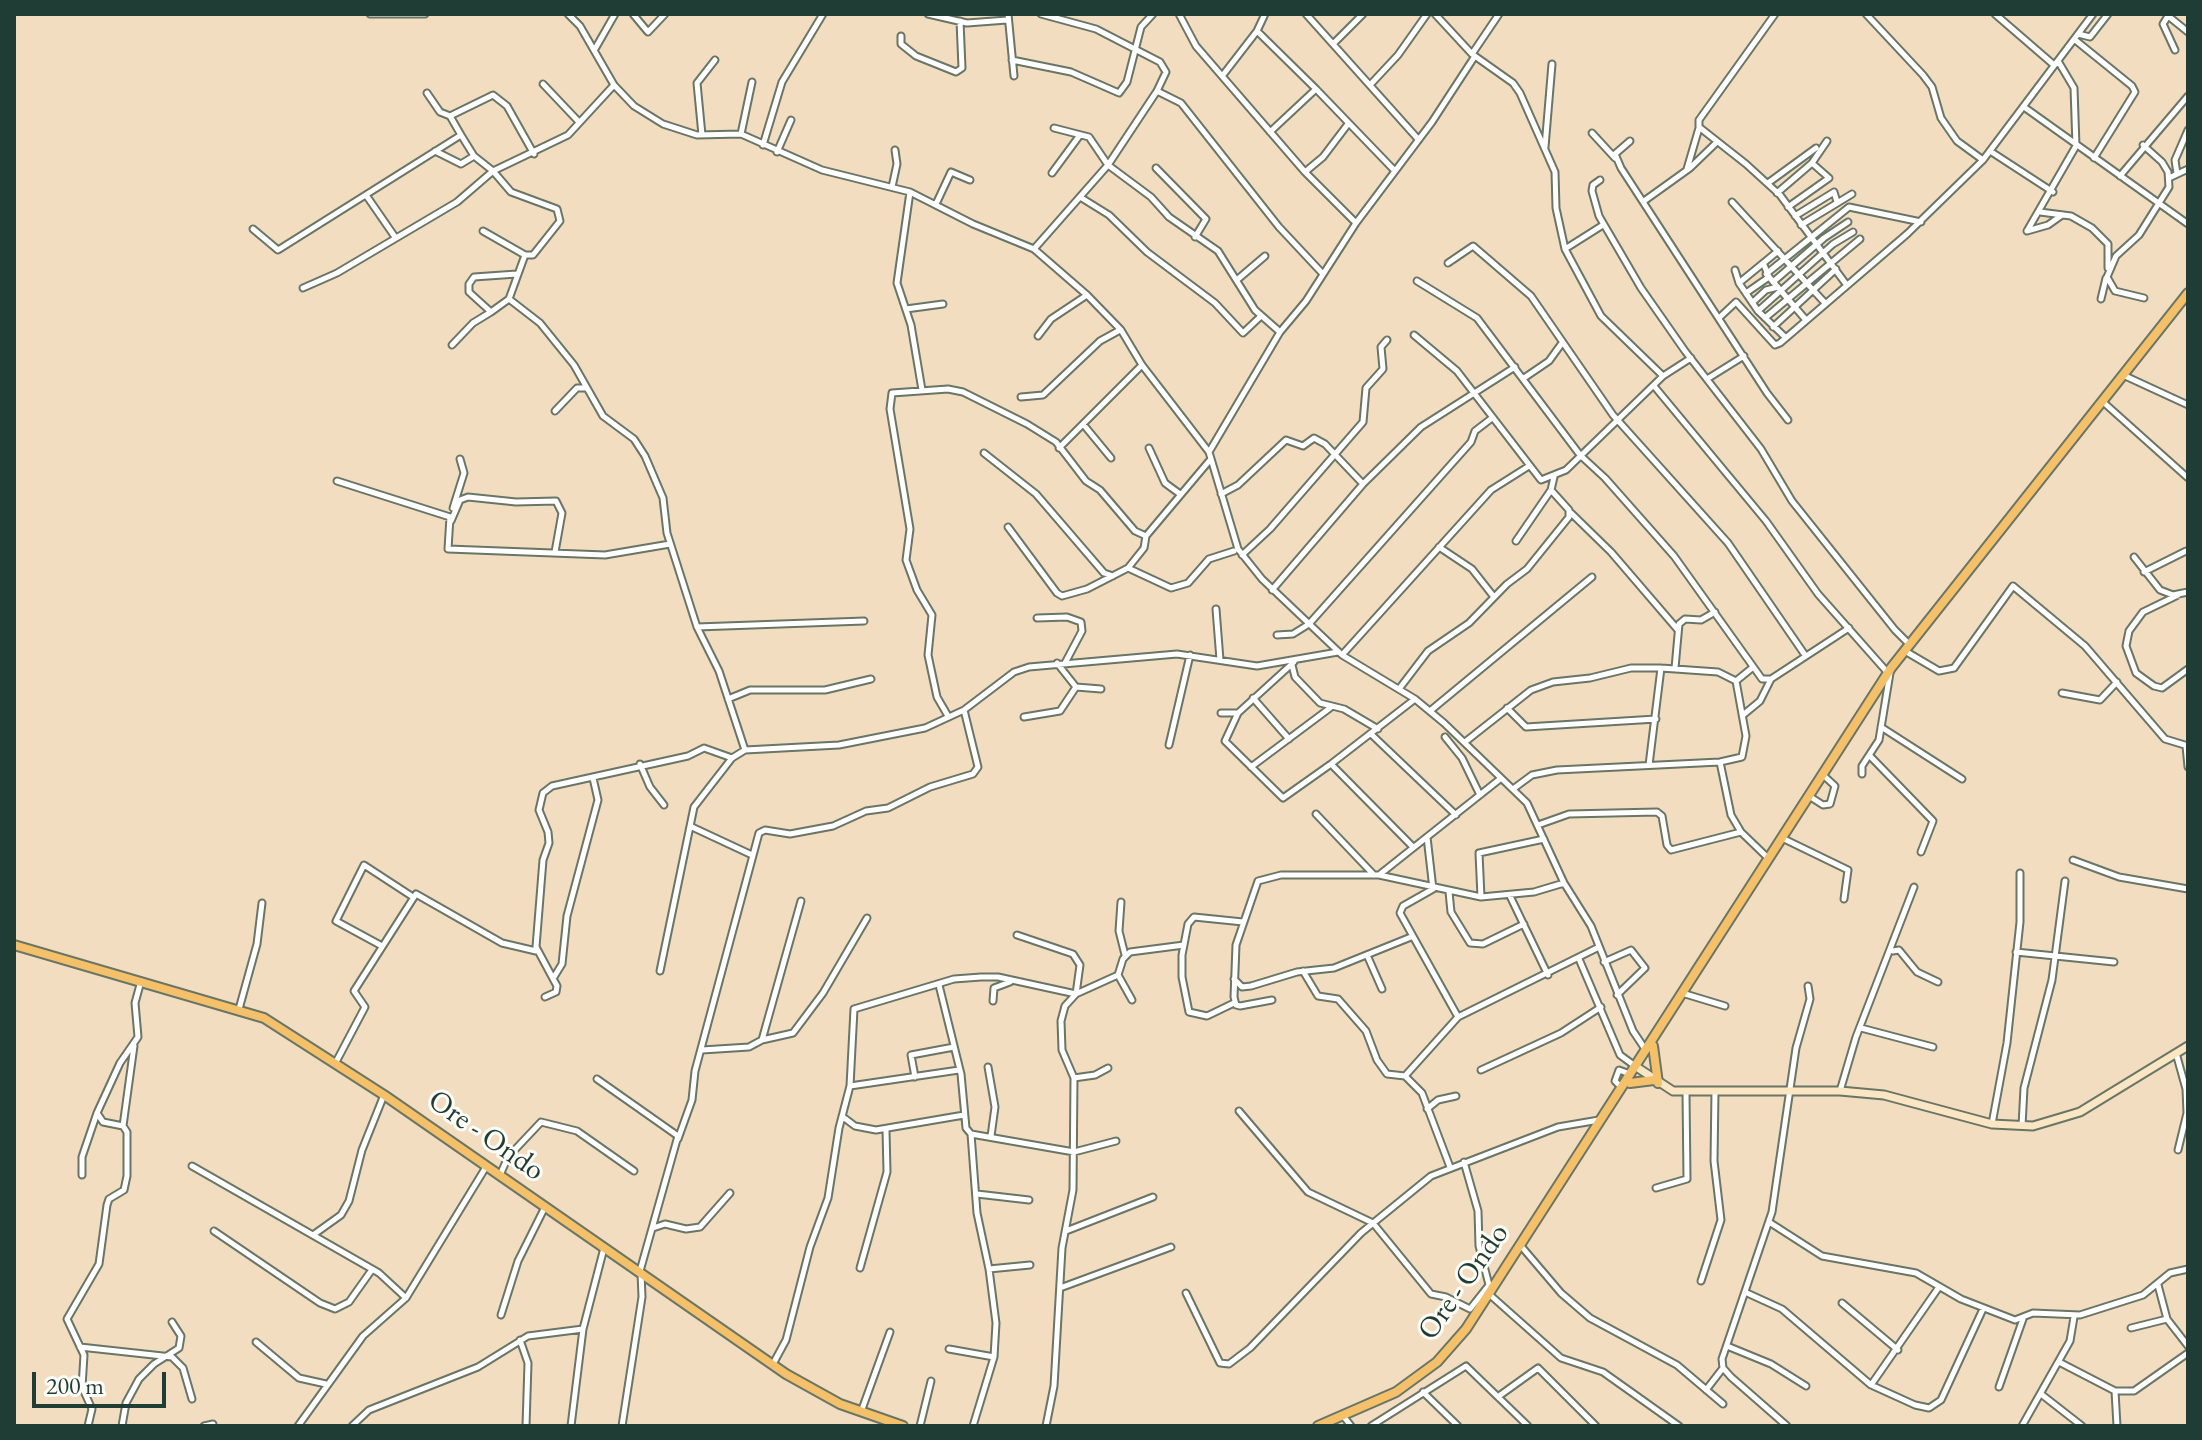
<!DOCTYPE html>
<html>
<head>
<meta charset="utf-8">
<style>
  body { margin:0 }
  #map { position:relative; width:2202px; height:1440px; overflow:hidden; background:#f2ddc0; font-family:"EB Garamond",serif }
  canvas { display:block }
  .frame { position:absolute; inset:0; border:16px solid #1f3d34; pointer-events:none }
  .scale { position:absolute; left:32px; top:1372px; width:134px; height:36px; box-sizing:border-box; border:4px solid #1f3d34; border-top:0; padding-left:10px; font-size:24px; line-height:28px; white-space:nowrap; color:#1f3d34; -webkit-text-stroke:6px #fdfcf7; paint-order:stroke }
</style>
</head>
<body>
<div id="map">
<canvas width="2202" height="1440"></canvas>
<div class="frame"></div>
<div class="scale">200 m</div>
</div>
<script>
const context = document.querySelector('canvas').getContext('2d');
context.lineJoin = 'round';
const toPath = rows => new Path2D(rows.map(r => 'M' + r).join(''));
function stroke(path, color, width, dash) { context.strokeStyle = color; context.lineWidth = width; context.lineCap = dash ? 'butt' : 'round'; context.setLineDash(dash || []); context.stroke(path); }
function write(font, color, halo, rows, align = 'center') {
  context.font = font + ' "EB Garamond",serif'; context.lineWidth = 6; context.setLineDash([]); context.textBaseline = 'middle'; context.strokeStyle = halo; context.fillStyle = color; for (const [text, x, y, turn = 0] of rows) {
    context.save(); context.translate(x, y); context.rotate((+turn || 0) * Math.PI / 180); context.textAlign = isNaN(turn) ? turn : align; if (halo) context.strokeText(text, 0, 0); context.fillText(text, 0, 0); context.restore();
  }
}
const minor = toPath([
  [370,14,425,14],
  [568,14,580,26,614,85,634,106,663,124,697,135,741,134,822,170,910,192,973,224,1034,249,1087,295,1121,330,1142,365,1209,452,1238,549,1262,579,1342,655,1415,699,1444,723,1527,803,1564,883,1591,926,1633,1031,1645,1049],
  [633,14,648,32,665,14],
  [928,14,967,23,1007,20],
  [1008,14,1014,76],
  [1041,14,1096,29,1160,62,1166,72,1157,91],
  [1179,14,1196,46,1305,172,1356,223],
  [1265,14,1257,31,1316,89,1270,132],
  [1306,14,1418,139],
  [1435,14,1472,54,1513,83,1520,93,1555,172,1556,208,1565,249,1601,316,1663,376],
  [1775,14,1699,120,1699,127,1746,164,1780,195,1846,284],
  [1866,14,1923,75,1932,87,1941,118,1957,141,1983,160],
  [1995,14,2054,65],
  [2167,15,2188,32],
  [2168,16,2163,24,2175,50],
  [2078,34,2090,37,2108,14],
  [901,36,901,44,916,56,956,72,962,68,960,21],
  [2074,39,2132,86,2135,92,2094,158],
  [1333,44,1363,14],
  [595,49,615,14],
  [1472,54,1499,14],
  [1012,60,1071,72,1119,93,1127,82,1141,27,1153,14],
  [1223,75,1257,31],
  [543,84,579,122],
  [1370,85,1398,55,1427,14],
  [1316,89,1394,170],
  [427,93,440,112,450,116],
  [2024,107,2188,224],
  [1054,128,1089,137,1108,165,1151,197,1169,217,1218,251,1255,310,1280,332],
  [1592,133,1615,158],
  [741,134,752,82],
  [461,135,450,116,493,95,507,106,534,154],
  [702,135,697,83,715,60],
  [1630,141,1615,154,1621,168,1767,393,1788,420],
  [763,145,782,82,823,14],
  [2143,145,2162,162,2168,172,2169,187,2139,235,2116,256,2107,277,2115,291,2144,298],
  [1545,147,1552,64],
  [435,151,461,164,474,156],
  [1990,151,2053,192],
  [777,152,791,120],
  [1156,168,1206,219,1195,237],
  [1687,169,1699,128],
  [1305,172,1323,157,1348,124],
  [1052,173,1080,135],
  [2177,174,2175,160,2188,130],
  [2120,176,2188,96],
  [2169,178,2188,169],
  [1600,180,1593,185,1592,191,1599,216,1641,288,1685,351,1761,449,1792,501,1895,630,1909,644],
  [1768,183,1816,148],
  [892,187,897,164,895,150],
  [910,192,897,283,911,325,922,390],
  [1777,193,1812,163,1827,141],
  [366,195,395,237],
  [1080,197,1109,215,1147,252,1215,303,1243,333,1261,316],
  [1644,201,1690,168,1717,142],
  [1732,202,1825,303],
  [936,204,951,172,970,180],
  [1788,207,1829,178,1812,163],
  [2040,212,2071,216,2092,228,2108,244,2108,268],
  [1795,216,1834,192,1837,202],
  [1801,225,1852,194],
  [253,229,278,250,461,135,474,156,493,171,568,135,614,85],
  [483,231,525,255],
  [2027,231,2076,146,2074,88,2058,61],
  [2027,231,2048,225,2062,215],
  [1034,249,1108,165,1157,91,1181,103,1279,227,1323,274],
  [1565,249,1603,225],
  [1448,263,1473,246,1531,296,1613,415,1728,543,1805,655],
  [1764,265,1769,277,1806,320],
  [1735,270,1739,283,1758,311,1786,338],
  [1766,274,1849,207,1921,222],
  [1238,279,1265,256],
  [1417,281,1477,318,1580,455,1605,478,1674,556,1762,679,1771,679,1849,628],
  [1773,282,1824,238,1848,222],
  [1739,283,1778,251],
  [303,288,337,273,457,202,493,171,511,192,557,209,560,221,533,255,525,255,509,299,540,323,574,365,603,416,634,439,645,456,663,498,667,533,697,627,864,621],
  [1746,293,1769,277],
  [509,299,491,312,469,292,469,284,474,277,517,274],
  [2101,299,2106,278],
  [1753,302,1766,290,1778,287],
  [906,309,943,304],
  [1758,311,1833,244,1853,232],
  [1720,317,1736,302,1775,345,1780,343,1907,234,1983,160,2093,14],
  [1765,318,1860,239],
  [1773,327,1836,269],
  [1414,335,1457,371,1541,480,1566,470,1663,376,1691,358],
  [1038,336,1051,319,1087,295],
  [452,345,473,323,491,312],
  [2123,375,2188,405],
  [1524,378,1549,361,1562,343],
  [1707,379,1744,356],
  [1654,386,1766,521,1818,594,1888,673],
  [1021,397,1043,395,1100,341,1120,330],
  [2102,401,2188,478],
  [555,411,577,388,585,388],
  [1083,424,1111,458],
  [1059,448,1142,365],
  [1149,448,1165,483,1180,494],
  [1209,452,1280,332,1306,301,1356,223,1432,122,1475,56],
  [984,453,1036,494,1104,573,1113,576],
  [337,481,450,517,448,549,605,555,670,544],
  [1221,494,1238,485,1286,440,1303,446,1314,438,1325,444,1363,484],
  [453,508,464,473,460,459],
  [1571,513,1611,552,1678,630],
  [451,521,460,500,468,497,516,502,556,501,562,513,555,552],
  [1008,527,1057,593,1062,596,1087,589,1128,568,1144,548,1146,536,1210,460],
  [1516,541,1551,490],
  [1439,547,1472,569,1494,597],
  [1242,555,1270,529,1363,422,1366,388,1383,369,1381,347,1387,340],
  [2134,557,2160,590,2173,595,2188,592],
  [1128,568,1171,588,1188,583,1209,559,1234,551],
  [2144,572,2186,551],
  [1272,590,1363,484,1421,427,1515,367],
  [2178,595,2143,612,2129,631,2126,646,2136,673,2154,686,2162,688,2188,669],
  [1216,609,1220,660],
  [1037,618,1067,617,1081,622,1082,631,1065,663],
  [697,627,719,671,745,750],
  [1277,635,1293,634,1309,624,1471,442,1475,431,1492,418],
  [1905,651,1939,671,1954,668,2013,586,2085,646,2165,739,2188,746],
  [1342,655,1491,490,1529,466],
  [1294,662,1238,713,1225,741,1283,798,1331,764],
  [1057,663,1076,687,1101,689],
  [1292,665,1295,677,1320,703,1344,709,1378,729],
  [1675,668,1679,624,1685,619,1701,620,1715,612],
  [1736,681,1752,668],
  [1399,689,1428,651,1469,623,1507,584,1527,569,1569,517,1569,510,1551,490,1554,477],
  [2062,693,2100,700,2117,682],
  [1253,698,1289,739],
  [728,699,750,690,825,690,871,679],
  [1507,708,1526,727,1656,719],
  [1430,711,1592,577],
  [1221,713,1237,713],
  [1743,715,1760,701,1771,679],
  [948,716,937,697,928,655,932,615,917,590,906,560,910,529,890,409,892,393,948,389,963,392,1027,424,1056,442,1086,481,1100,490,1135,531,1146,536],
  [1024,717,1060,711,1076,687],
  [1881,727,1962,779],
  [1371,734,1456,815],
  [1445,737,1462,758,1480,795],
  [1465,742,1531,690,1553,682,1590,678,1631,668,1661,668,1718,672,1736,681,1746,736,1742,757,1720,762,1557,770,1532,775,1513,789],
  [1169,745,1190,655],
  [2186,746,2188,767],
  [1870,756,1933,821,1921,852],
  [1720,762,1731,815,1741,832,1768,858],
  [640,764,650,787,664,805],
  [1649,765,1661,668],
  [1251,767,1330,708],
  [1862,774,1862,766,1879,740,1890,673],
  [1809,796,1823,805,1830,804,1835,786,1822,774],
  [1316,814,1374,875],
  [1538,825,1569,814,1657,812,1662,816,1667,845,1671,850,1741,832],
  [692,827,752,855],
  [1427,837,1433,889],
  [1782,838,1848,870,1844,899],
  [1413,847,1331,764,1415,699],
  [2073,860,2119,877,2188,889],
  [1379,875,1500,779],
  [1433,889,1403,906,1400,913,1458,1017],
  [1449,892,1451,912,1470,943,1483,944,1524,924],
  [1510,896,1548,975],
  [1481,897,1479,853,1544,839],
  [1121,902,1119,931,1125,955],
  [382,946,336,921,364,865,413,897],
  [1893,951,1899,950,1917,972,1938,982],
  [2016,952,2114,962],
  [1367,955,1382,989],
  [1579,959,1620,1055,1635,1066],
  [1604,962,1631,950,1645,968,1617,995],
  [660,971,694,807,732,758,745,750,839,745,925,728,964,710,1014,672,1029,667,1177,654,1257,666,1338,652],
  [1303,971,1318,996,1338,999,1366,1031,1377,1060,1387,1074,1405,1076,1458,1017,1597,948],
  [1118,975,1123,959,1130,952,1184,945],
  [1118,975,1132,1000],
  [554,977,562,964,567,916,598,800,593,778],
  [1234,979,1242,987,1251,986,1297,972,1334,968,1411,937],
  [939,985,961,1074,966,1128,971,1134,977,1213,989,1269,996,1323,994,1357,973,1426],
  [1682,993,1725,1006],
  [545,997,556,992,557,986,536,947,543,860,549,843,548,832,539,810,543,793,552,786,688,756,704,748,732,758],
  [1272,1000,1240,1006,1236,1005,1234,997,1236,945,1258,881,1281,875,1379,875,1481,897,1534,892,1564,883],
  [993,1001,994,988,1010,982],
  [1234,1003,1207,1016,1189,1012,1182,977,1182,955,1188,924,1194,917,1243,922],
  [239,1009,257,944,262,903],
  [1861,1028,1933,1047],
  [762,1040,793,1033,823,993,867,918],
  [702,1050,749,1047,762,1040,801,901],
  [2176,1053,2186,1089,2187,1113,2178,1150],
  [336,1062,365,1007,354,991,416,894,502,943,536,951],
  [988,1067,995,1107,991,1136],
  [1481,1070,1561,1033,1601,1007],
  [1405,1076,1422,1093,1450,1167],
  [915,1077,911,1055,954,1047],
  [1074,1078,1095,1075,1108,1068],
  [597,1079,678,1136,640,1271],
  [850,1086,959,1070],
  [1621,1087,1615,1081,1619,1070,1630,1074],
  [1840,1091,1856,1037,1914,887],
  [1427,1109,1438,1100,1456,1096],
  [1239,1111,1308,1192,1373,1223,1431,1294,1446,1297,1470,1309,1489,1285],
  [843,1117,855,1126,876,1130,964,1115],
  [1992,1124,2007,1043,2020,922,2020,873],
  [123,1126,134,1046],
  [2022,1126,2024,1088,2052,980,2065,881],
  [971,1134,1074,1152,1116,1141],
  [678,1139,692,1100,695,1071,759,833,765,830,790,834,833,826,866,811,888,808,930,787,973,774,978,767,964,710],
  [1464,1162,1478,1211,1479,1246,1489,1285],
  [192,1166,379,1273,406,1298],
  [82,1175,82,1157,97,1113,120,1063,138,1037,135,1003,141,981],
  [500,1175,508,1157,541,1122,577,1131,634,1171],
  [1656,1188,1687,1179,1686,1093],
  [977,1194,1029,1200],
  [1769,1222,1822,1256,1916,1273,1961,1299,2015,1320,2033,1313,2080,1315,2143,1295,2170,1273,2188,1269],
  [653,1228,665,1224,686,1229,700,1227,730,1193],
  [214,1231,320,1303,335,1309,349,1302,371,1271],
  [1066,1231,1153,1197],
  [313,1235,341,1215,349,1201,362,1150,384,1095],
  [1521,1246,1561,1293,1590,1318,1677,1365,1723,1404],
  [860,1268,887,1172,886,1130],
  [989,1269,1030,1265],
  [1701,1281,1721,1220,1714,1161,1715,1091],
  [2158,1285,2167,1319,2188,1346],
  [1060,1288,1171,1247],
  [1186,1293,1220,1363,1229,1364,1250,1348,1361,1233,1431,1176,1558,1127,1599,1120],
  [1747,1293,1782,1309,1871,1385,1915,1405,1929,1408,1941,1400,1983,1309],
  [1489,1294,1561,1358,1603,1372,1679,1426],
  [1842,1303,1898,1350],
  [501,1315,518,1261,545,1207],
  [2131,1328,2167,1319],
  [520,1340,528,1363,526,1426],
  [256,1342,299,1378,326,1384],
  [1727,1346,1771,1364,1806,1386],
  [80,1347,172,1357,183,1368,192,1399],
  [949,1349,994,1357],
  [2059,1362,2115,1391,2134,1391,2188,1353],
  [773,1364,786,1340,810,1247,828,1198,839,1128,850,1086,854,1009,954,979,981,977,998,977,1076,994,1080,965,1073,954,1017,935],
  [1871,1385,1939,1287],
  [1999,1387,2023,1319],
  [1706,1390,1723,1368],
  [2115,1391,2117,1426],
  [1423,1392,1458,1426],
  [2041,1394,2082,1426],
  [1499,1396,1538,1368,1596,1426],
  [861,1412,890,1332],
  [1344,1417,1351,1426],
  [88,1426,92,1409,82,1387,84,1355,67,1319,99,1264,107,1205,109,1199,124,1190,127,1176,127,1132,123,1126,103,1122,97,1113],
  [122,1426,126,1403,139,1379,154,1364,179,1348,181,1336,172,1322],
  [204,1426,213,1424],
  [298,1426,363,1336,406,1298,486,1167],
  [352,1426,369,1410,478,1367,528,1336,583,1329],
  [571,1426,583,1329,604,1248],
  [622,1426,642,1297,641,1273],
  [920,1426,931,1381],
  [1046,1426,1054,1386,1062,1248,1073,1190,1074,1078,1062,1050,1061,1021,1065,1006,1076,994,1118,975],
  [1371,1426,1466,1366,1528,1426],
  [1787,1426,1731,1377,1723,1368,1722,1359,1772,1212,1796,1048,1810,999,1808,986],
  [2022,1426,2070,1341,2074,1317]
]);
const secondary = toPath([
  [1635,1066,1673,1091,1840,1091,1884,1095,1992,1124,2033,1126,2080,1112,2188,1046]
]);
const primary = toPath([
  [14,945,264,1018,384,1095,786,1374,840,1404,903,1426],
  [1653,1046,1658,1083],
  [1630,1083,1654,1080],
  [1318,1426,1396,1392,1437,1362,1466,1329,1891,668,2188,293]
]);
const streetNames = [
  ["Ore - Ondo",486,1136,35],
  ["Ore - Ondo",1464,1282,-55]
];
stroke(minor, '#697565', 9);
stroke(secondary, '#697565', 11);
stroke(primary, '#697565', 12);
stroke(minor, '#fff', 5);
stroke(secondary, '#fbe6c3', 7);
stroke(primary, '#f4c16a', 8);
write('30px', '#1f3d34', '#fdfcf7', streetNames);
</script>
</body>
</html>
